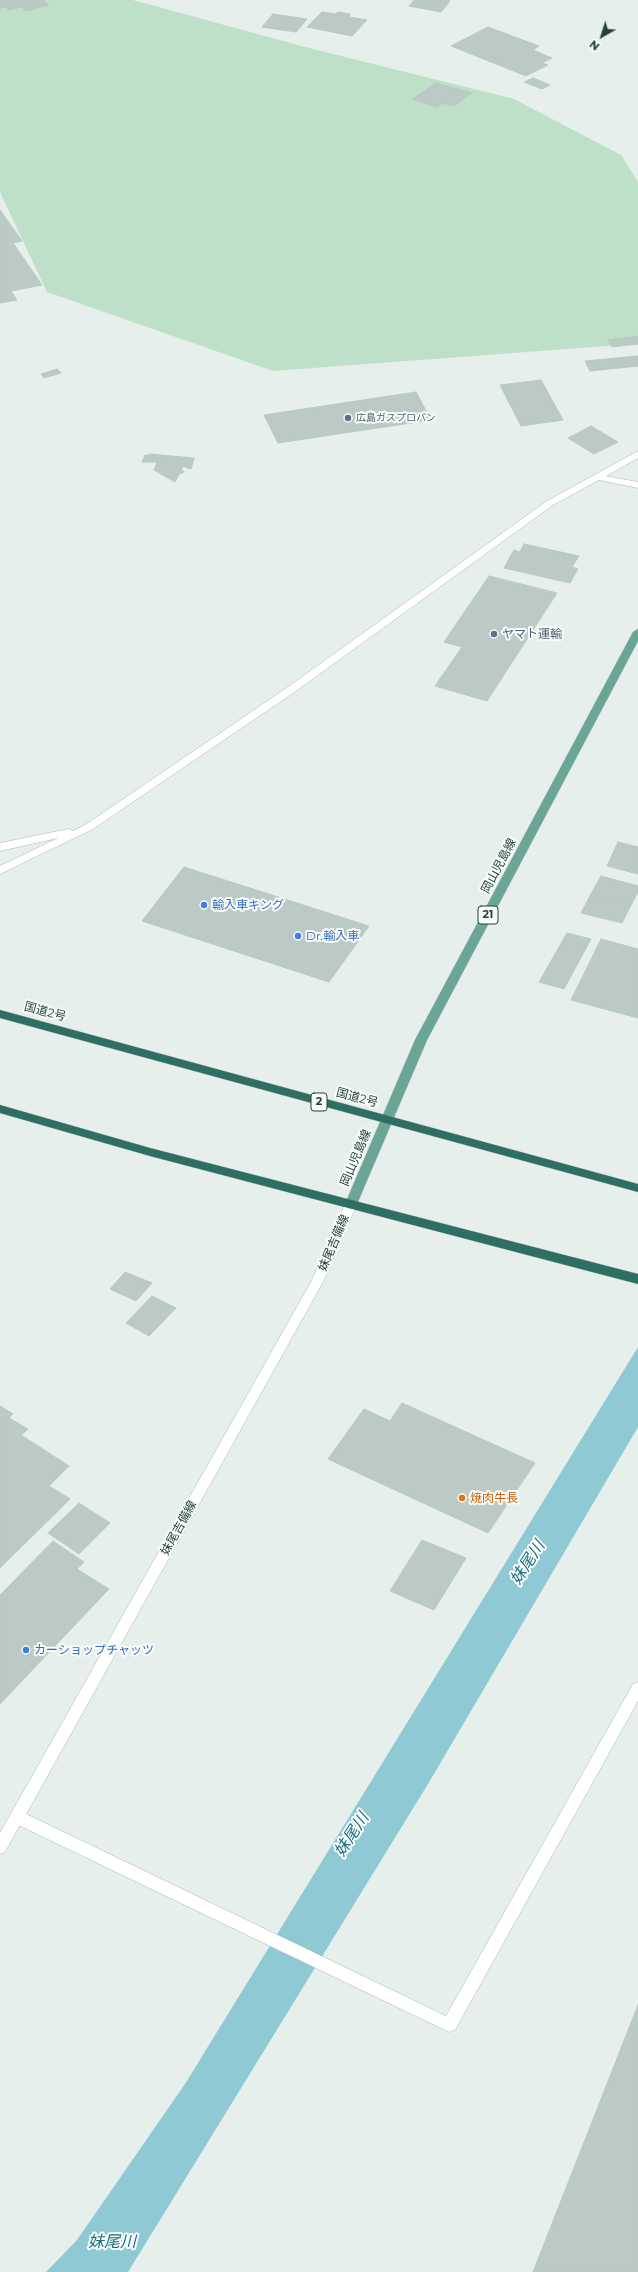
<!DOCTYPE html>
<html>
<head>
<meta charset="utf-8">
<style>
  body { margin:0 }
  #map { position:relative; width:638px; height:2272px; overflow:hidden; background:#e6efeb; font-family:Montserrat,sans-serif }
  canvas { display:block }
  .north { position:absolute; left:582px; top:16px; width:40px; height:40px; -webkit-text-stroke:3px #f7fbf9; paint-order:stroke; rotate:219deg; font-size:11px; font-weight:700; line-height:16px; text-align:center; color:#24423a }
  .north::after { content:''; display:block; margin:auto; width:14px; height:18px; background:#24423a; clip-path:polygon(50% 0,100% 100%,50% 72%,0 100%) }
</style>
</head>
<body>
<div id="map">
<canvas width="638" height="2272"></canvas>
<div class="north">N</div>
</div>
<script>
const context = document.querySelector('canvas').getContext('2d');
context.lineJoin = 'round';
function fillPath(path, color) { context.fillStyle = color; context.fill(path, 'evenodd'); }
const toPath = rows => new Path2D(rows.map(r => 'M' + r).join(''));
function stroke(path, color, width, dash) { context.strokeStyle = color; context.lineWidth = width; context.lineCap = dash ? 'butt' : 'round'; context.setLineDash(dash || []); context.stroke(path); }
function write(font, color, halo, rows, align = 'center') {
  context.font = font + ' Montserrat,"Noto Sans JP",sans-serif'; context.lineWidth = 4; context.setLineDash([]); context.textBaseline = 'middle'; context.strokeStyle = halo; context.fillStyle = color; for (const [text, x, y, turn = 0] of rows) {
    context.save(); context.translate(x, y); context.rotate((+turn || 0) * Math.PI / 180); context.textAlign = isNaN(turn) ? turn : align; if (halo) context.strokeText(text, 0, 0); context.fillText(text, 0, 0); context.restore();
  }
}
const green = toPath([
  [0,0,133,0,305,47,514,99,621,155,638,182,638,335,634,344,273,371,47,292,0,192]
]);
const water = toPath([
  [638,1347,638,1427,428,1784,128,2272,46,2272,77,2240,185,2084]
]);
const building = toPath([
  [0,0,24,0,15,2,21,7,9,10,5,7,0,8,0,0],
  [24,0,43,0,49,5,26,11,16,2,24,0],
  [414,0,442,0,450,1,441,12,409,6,414,0],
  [322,12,335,14,338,12,350,14,349,17,367,20,352,36,307,27,322,12],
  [273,14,307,19,296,32,262,27,273,14],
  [488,27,539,46,533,50,552,58,542,63,548,65,526,76,451,46,488,27],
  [533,78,550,85,542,89,524,82,533,78],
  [436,83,472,93,454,106,442,103,436,107,412,99,436,83],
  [0,210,22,241,13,243,42,285,11,291,17,300,0,303,0,210],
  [638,336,638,344,612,347,608,340,638,336],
  [638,356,638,366,590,371,585,361,638,356],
  [57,369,61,373,44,378,41,374,57,369],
  [541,380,563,420,521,426,500,385,541,380],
  [416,392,431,420,278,443,264,415,416,392],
  [591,426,618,442,594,454,568,438,591,426],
  [149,454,194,458,191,469,183,466,181,471,184,471,183,473,180,473,175,482,154,470,157,462,142,462,145,455,149,456,149,454],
  [524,544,579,556,572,567,578,569,570,583,504,568,514,550,520,552,524,544],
  [489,576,557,593,487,701,435,686,462,647,444,642,489,576],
  [618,842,638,847,638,874,607,866,618,842],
  [184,867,369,926,329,982,142,921,184,867],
  [601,876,638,886,638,892,631,905,591,894,601,876],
  [591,894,631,905,622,923,581,913,591,894],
  [567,933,591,939,564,989,539,982,567,933],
  [601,939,638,949,638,1018,571,1000,601,939],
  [125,1272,152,1283,136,1301,110,1289,125,1272],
  [152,1296,176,1308,149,1336,126,1323,152,1296],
  [402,1403,535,1463,488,1533,328,1459,364,1409,390,1421,402,1403],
  [0,1406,13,1414,9,1418,28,1429,21,1435,69,1466,49,1486,70,1499,0,1568,0,1406],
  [79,1503,110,1523,79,1554,48,1533,79,1503],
  [422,1540,466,1558,434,1610,390,1591,422,1540],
  [53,1541,84,1562,77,1569,109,1589,0,1704,0,1595,53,1541],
  [638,2005,638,2272,533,2272,638,2005]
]);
const lane = toPath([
  [638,1682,638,1701,455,2030,449,2032,12,1822,10,1817,12,1812,17,1810,22,1812,446,2016,633,1684,638,1682]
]);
const street = toPath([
  [638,451,638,458,606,476,638,482,638,488,599,480,553,505,296,691,93,829,0,874,0,866,58,838,0,851,0,843,68,829,73,831,85,825,288,687,547,501,638,451]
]);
const secondary = toPath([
  [351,1199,355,1201,357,1204,323,1282,5,1852,0,1854,0,1833,311,1282,345,1204,347,1201,351,1199]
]);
const primary = toPath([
  [638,629,638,641,427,1040,357,1204,355,1207,351,1209,347,1207,345,1204,415,1040,633,632,638,629]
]);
const highway = toPath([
  [0,1010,638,1184,638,1192,0,1018,0,1010],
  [0,1105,150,1148,638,1274,638,1284,150,1156,0,1113,0,1105]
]);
const markers = [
  [348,418,4,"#5c6f8a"],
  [494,634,4,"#5c6f8a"],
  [204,905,4,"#3f7fe0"],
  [298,936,4,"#3f7fe0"],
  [462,1498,4,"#e8710a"],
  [26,1650,4,"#3f7fe0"]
];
const farServicenames = [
  ["広島ガスプロパン",356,418]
];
const shields = [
  [488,915,20],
  [319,1102,16]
];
const shieldNames = [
  ["21",488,915],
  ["2",319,1102]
];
const serviceNames = [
  ["ヤマト運輸",502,634]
];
const streetNames = [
  ["岡山児島線",499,866,-62],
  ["国道2号",45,1012,15],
  ["国道2号",357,1098,15],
  ["岡山児島線",356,1158,-67],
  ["妹尾吉備線",334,1243,-67],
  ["妹尾吉備線",179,1528,-61]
];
const shopNames = [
  ["輸入車キング",212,905],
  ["Dr.輸入車",306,936],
  ["カーショップチャッツ",34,1650]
];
const foodNames = [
  ["焼肉牛長",470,1498]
];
const nearWaternames = [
  ["妹尾川",528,1563,-57],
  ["妹尾川",352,1835,-57],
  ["妹尾川",112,2242]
];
fillPath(green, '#bfe0c8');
fillPath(water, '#8ec9d4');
fillPath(building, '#bbcac4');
stroke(building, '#b8c9c2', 1);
stroke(lane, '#a8b8b2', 1);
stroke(street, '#a8b8b2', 1);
stroke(secondary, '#a4bbb3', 1);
stroke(primary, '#c2cac8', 1);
stroke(highway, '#c2cac8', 1);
fillPath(lane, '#fff');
fillPath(street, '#fff');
fillPath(secondary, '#fff');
fillPath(primary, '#6aa596');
fillPath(highway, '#2f6f62');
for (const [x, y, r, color] of markers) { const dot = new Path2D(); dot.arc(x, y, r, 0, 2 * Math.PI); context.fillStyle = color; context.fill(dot); stroke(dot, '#f7fbf9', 1.5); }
write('10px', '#4e5e75', '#f7fbf9', farServicenames, 'left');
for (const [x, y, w] of shields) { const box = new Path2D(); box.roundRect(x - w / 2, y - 9, w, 18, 3); context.fillStyle = '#f7fbf9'; context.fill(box); stroke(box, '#24423a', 1); }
write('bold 11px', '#24423a', null, shieldNames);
write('12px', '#4e5e75', '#f7fbf9', serviceNames, 'left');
write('12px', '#24423a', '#f7fbf9', streetNames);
write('12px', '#366cbe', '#f7fbf9', shopNames, 'left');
write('12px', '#c56008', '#f7fbf9', foodNames, 'left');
write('italic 16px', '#1c6f80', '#f7fbf9', nearWaternames);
</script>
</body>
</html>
